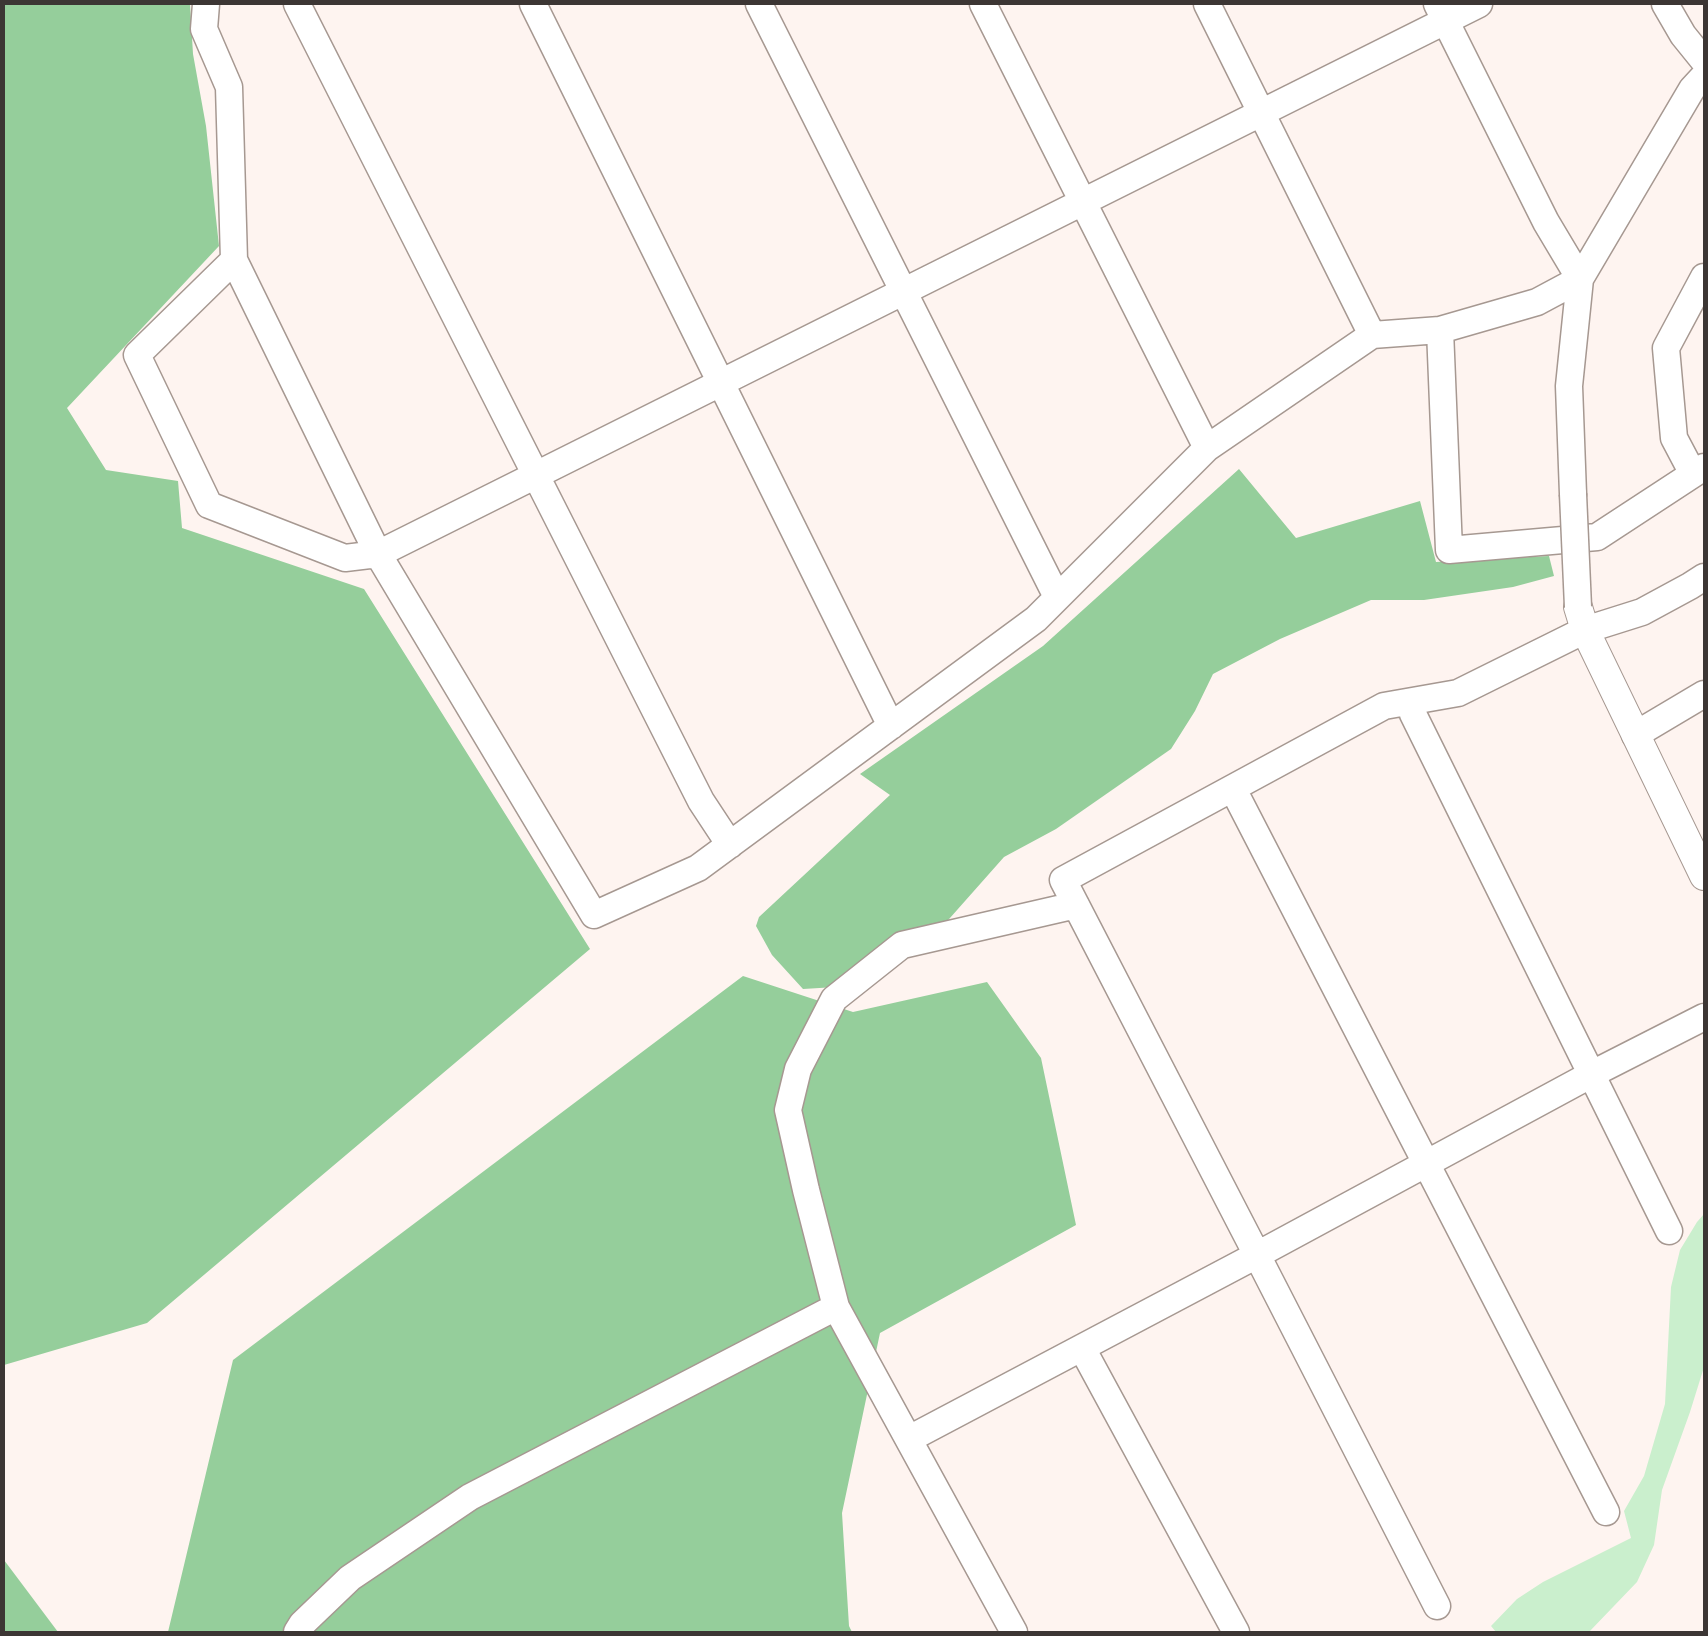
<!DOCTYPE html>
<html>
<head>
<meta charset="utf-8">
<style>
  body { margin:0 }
  #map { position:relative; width:1708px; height:1636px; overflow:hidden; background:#fef4f0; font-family:"Open Sans",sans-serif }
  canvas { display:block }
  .frame { position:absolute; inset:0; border:5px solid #3c3634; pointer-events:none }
</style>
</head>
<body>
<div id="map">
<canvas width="1708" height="1636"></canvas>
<div class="frame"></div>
</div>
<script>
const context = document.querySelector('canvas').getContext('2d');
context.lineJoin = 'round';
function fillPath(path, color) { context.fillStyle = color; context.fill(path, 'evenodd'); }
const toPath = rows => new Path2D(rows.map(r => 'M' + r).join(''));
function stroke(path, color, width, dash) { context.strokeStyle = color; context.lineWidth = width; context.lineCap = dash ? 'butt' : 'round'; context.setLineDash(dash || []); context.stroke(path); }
const green = toPath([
  [1704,1214,1704,1367,1690,1412,1662,1490,1654,1545,1637,1582,1589,1632,1496,1632,1491,1626,1517,1599,1543,1582,1631,1538,1624,1511,1644,1476,1665,1404,1671,1287,1680,1250,1697,1222]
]);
const forest = toPath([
  [4,4,190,4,193,54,206,126,219,246,67,408,106,470,178,481,182,528,364,589,590,949,147,1323,4,1365],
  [1239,469,1296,538,1420,501,1436,562,1549,556,1554,576,1513,587,1424,600,1371,600,1280,639,1213,674,1195,711,1171,749,1056,829,1004,857,942,927,836,987,803,989,772,955,756,926,759,917,890,795,860,774,1043,646],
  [743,976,853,1012,987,982,1041,1058,1076,1225,880,1333,842,1513,849,1626,852,1632,168,1632,233,1360],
  [4,1560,58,1632,4,1632]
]);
const minor = toPath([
  [206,4,204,29,229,87,234,260,378,554,594,915,698,868,1036,619,1207,448,1372,335,1440,330,1537,302,1580,279,1546,222,1437,4],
  [297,4,701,801,730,845],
  [533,4,891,726],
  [759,4,1057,597],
  [983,4,1207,448],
  [1207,4,1372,335],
  [1665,4,1683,35,1704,61],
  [234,260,137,355,209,505,345,558,378,554,1479,4],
  [1440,330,1449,550,1597,537,1704,467],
  [1693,474,1674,438,1666,348,1704,277],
  [1573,494,1569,386,1580,279,1692,89,1704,76],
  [1411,702,1413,714,1669,1231],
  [1635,735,1704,694],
  [1233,789,1606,1512],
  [1082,1348,1236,1632],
  [909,1439,1257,1255,1592,1074,1704,1017],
  [1437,1606,1257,1255,1063,880,1384,706,1458,693,1585,630,1642,612,1690,586,1704,577],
  [297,1632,302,1624,350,1578,470,1497,836,1307],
  [1014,1632,836,1307,806,1190,788,1110,798,1069,834,999,902,945,1076,905]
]);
const tertiary = toPath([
  [1578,607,1585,630,1704,876]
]);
const minorBridge = toPath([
  [1573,494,1578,607]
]);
fillPath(green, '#caefcd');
fillPath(forest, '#95ce9b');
stroke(minor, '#a69891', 29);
stroke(tertiary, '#a69891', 30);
stroke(minor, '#fff', 26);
stroke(tertiary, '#fff', 28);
stroke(minorBridge, '#a69891', 29, []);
stroke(minorBridge, '#fff', 26);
</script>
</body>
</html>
